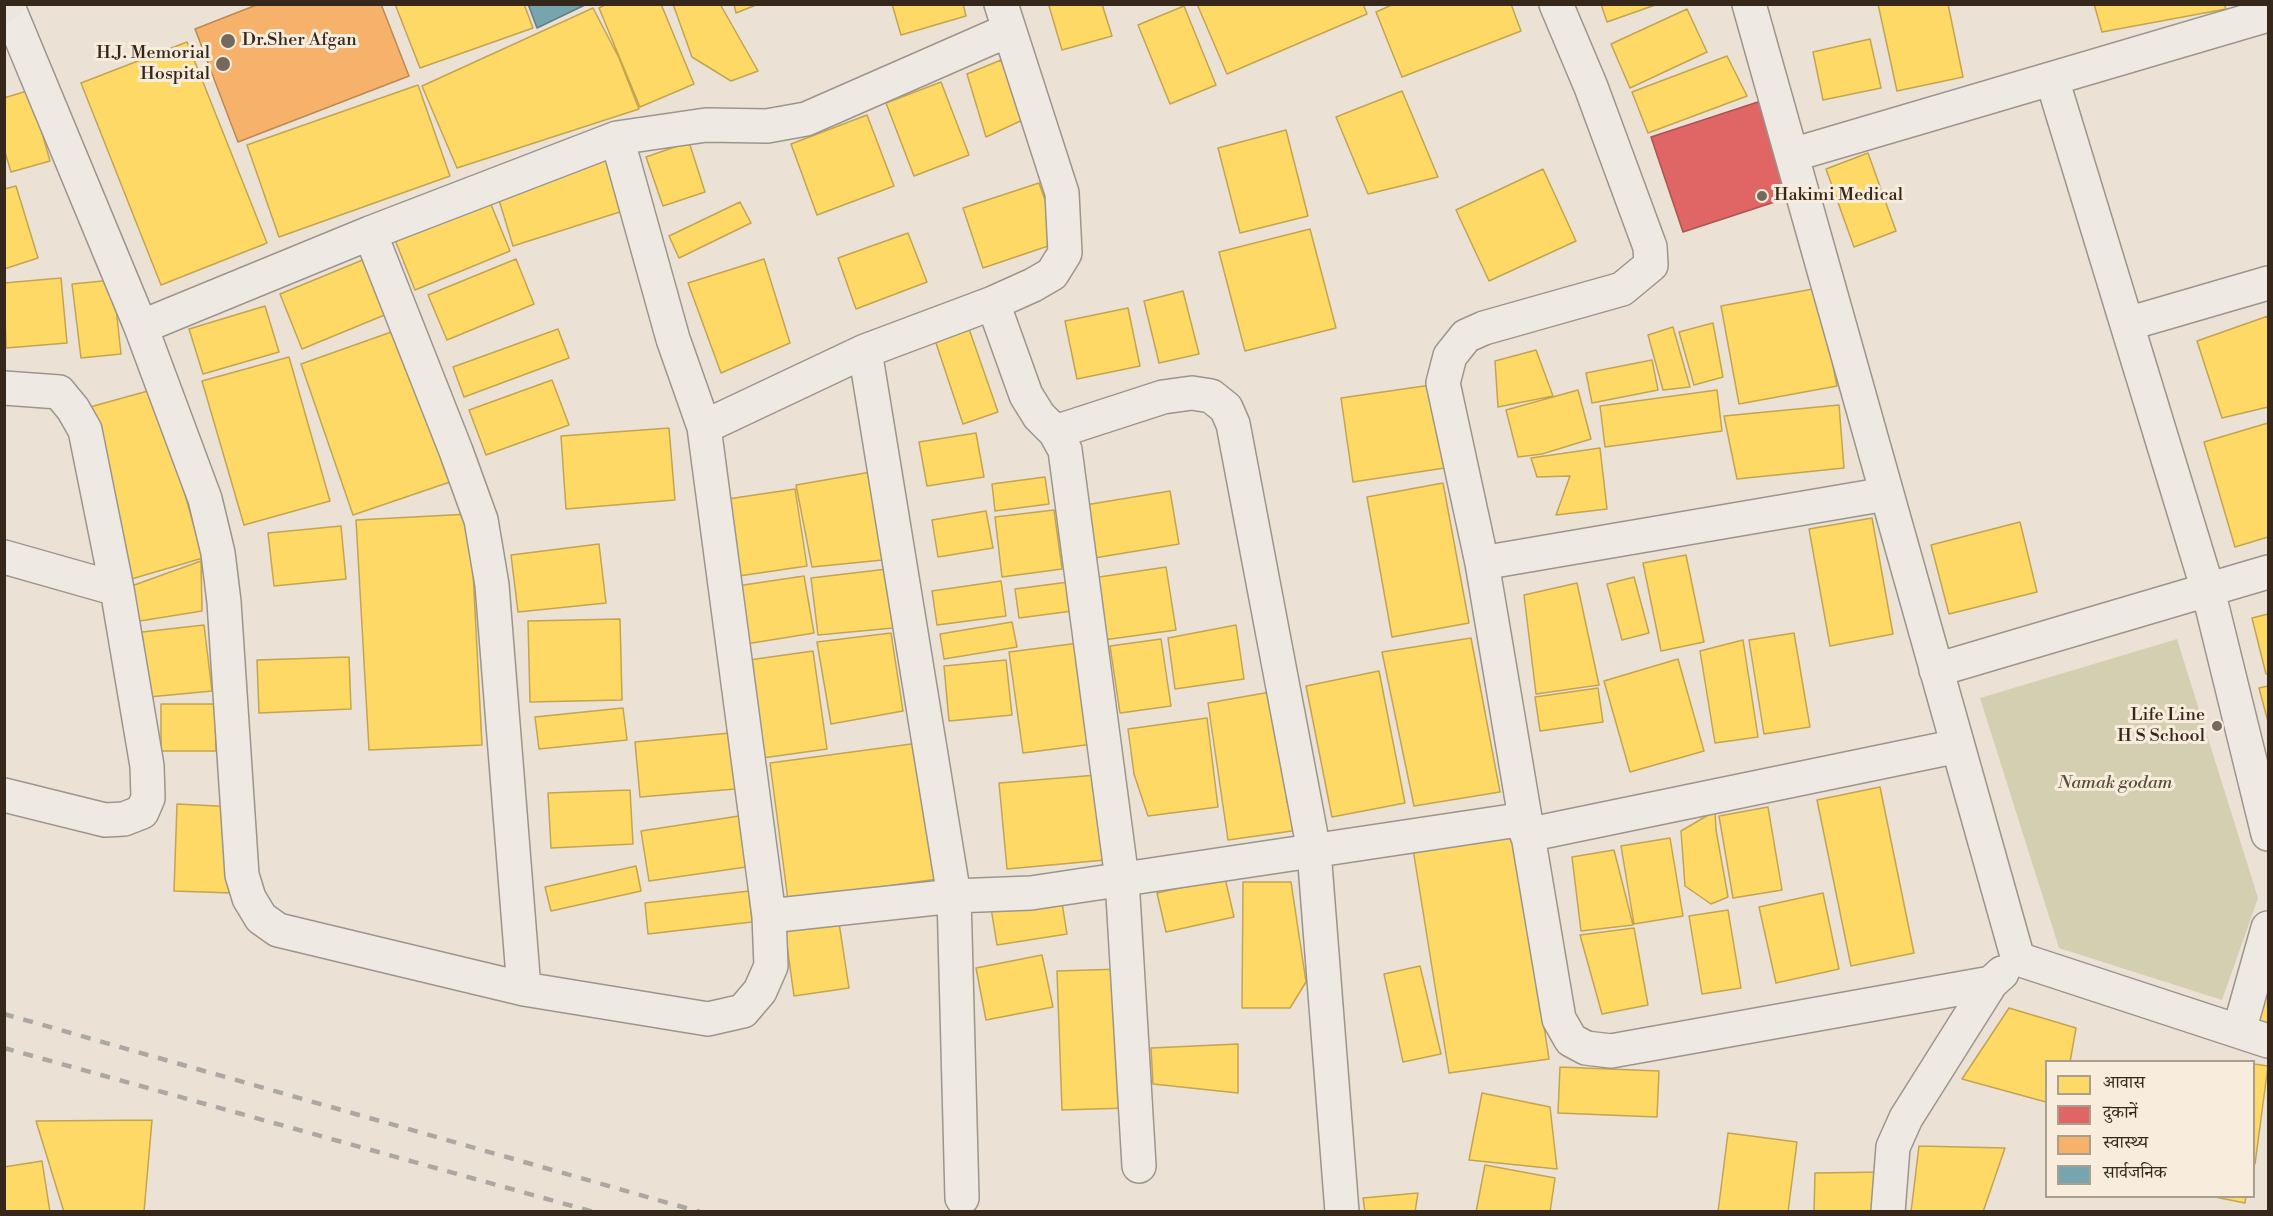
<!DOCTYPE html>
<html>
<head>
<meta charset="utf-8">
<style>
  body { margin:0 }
  #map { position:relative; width:2273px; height:1216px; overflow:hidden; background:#ebe2d5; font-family:"Libre Bodoni","Noto Serif Devanagari",serif }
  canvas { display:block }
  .frame { position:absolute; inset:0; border:6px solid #36271b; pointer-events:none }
  .legend { position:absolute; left:2045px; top:1060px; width:210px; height:138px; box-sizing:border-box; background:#f8eddd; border:2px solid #aa9e8f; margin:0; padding:8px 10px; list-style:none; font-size:18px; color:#36271b }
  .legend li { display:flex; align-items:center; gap:12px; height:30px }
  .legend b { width:30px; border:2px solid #aa9e8f }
</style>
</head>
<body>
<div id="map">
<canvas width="2273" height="1216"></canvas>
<div class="frame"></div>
<ul class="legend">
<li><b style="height:16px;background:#ffd966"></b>आवास</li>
<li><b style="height:16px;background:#e06666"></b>दुकानें</li>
<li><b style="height:16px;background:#f6b26b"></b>स्वास्थ्य</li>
<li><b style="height:16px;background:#76a5af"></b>सार्वजनिक</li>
</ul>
</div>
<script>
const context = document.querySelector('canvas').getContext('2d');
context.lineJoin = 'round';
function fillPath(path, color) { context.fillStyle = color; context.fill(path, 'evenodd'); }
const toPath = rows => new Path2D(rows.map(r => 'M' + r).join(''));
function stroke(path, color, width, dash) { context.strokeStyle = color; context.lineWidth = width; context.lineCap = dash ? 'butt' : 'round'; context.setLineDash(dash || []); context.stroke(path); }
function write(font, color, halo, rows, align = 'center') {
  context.font = font + ' "Libre Bodoni",serif'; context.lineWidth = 6; context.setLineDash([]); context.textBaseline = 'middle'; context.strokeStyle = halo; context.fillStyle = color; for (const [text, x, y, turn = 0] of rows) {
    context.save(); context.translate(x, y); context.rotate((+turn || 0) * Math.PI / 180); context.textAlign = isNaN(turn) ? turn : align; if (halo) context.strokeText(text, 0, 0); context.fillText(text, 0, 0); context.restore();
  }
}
const green = toPath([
  [2177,639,2258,898,2222,1000,2059,948,1980,698]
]);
const homes = toPath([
  [395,4,524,4,533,28,420,68,395,4],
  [607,4,661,4,694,84,640,107,599,8,607,4],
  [673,4,720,4,758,71,731,81,692,57,673,4],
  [734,4,756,4,756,5,736,13,734,4],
  [892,4,963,4,966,16,901,35,892,4],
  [1055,4,1102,4,1112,36,1062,50,1049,6,1055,4],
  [1197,4,1363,4,1367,14,1227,74,1197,4],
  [1394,4,1511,4,1521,31,1402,77,1376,12,1394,4],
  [1601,4,1658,4,1607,22,1601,4],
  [1878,4,1948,4,1963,77,1897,91,1878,4],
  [2094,4,2224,4,2226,9,2102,32,2094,4],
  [1184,6,1216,85,1170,104,1138,25,1184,6],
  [593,8,619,58,639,109,457,168,422,86,593,8],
  [1687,9,1707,52,1630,88,1611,44,1687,9],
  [1870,39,1881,88,1823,100,1813,52,1870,39],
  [187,42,267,243,161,285,81,83,187,42],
  [1727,56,1747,96,1648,133,1632,92,1727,56],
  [1001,60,1027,118,986,137,967,74,1001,60],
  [941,82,969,155,914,176,886,103,941,82],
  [418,85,450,176,279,237,247,145,418,85],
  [30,90,50,161,11,172,4,149,4,98,30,90],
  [1402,91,1438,177,1368,194,1336,117,1402,91],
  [867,115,894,186,817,215,791,144,867,115],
  [1286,130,1308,216,1240,233,1218,148,1286,130],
  [689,142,705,192,663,206,646,157,689,142],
  [1868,153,1896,231,1854,247,1826,169,1868,153],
  [609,154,626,210,513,246,496,190,609,154],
  [1543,169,1576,241,1489,281,1456,210,1543,169],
  [1039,183,1060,242,983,268,963,208,1039,183],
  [16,186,38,258,4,269,4,189,16,186],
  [490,202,510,251,415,290,395,240,490,202],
  [740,202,751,223,679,258,669,236,740,202],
  [1310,229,1336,328,1245,351,1219,252,1310,229],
  [908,233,927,282,856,309,838,258,908,233],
  [365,259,387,314,302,349,280,294,365,259],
  [516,259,534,304,447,340,428,295,516,259],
  [764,259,790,343,721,373,688,283,764,259],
  [61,278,67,343,6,348,4,283,61,278],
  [113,280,121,354,81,358,72,284,113,280],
  [1818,288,1837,386,1739,404,1721,306,1818,288],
  [1183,291,1199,354,1159,363,1144,301,1183,291],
  [265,306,279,352,203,374,189,329,265,306],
  [1128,308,1140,366,1077,379,1065,321,1128,308],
  [2268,316,2268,407,2222,418,2197,341,2268,316],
  [1713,323,1723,377,1694,385,1679,332,1713,323],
  [968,326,998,412,963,424,934,337,968,326],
  [1673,327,1690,387,1663,390,1648,335,1673,327],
  [558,329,569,358,464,397,453,367,558,329],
  [397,330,450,482,353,515,301,364,397,330],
  [1536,350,1553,396,1498,407,1495,361,1536,350],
  [289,357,330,501,244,525,202,381,289,357],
  [1652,360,1658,390,1592,403,1586,373,1652,360],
  [552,380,569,425,486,455,469,410,552,380],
  [1438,384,1451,467,1353,482,1341,398,1438,384],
  [155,389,203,558,128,580,90,407,155,389],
  [1578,390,1591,439,1542,454,1518,457,1506,410,1578,390],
  [1717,390,1722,431,1605,447,1600,406,1717,390],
  [1839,405,1844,468,1737,479,1724,416,1839,405],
  [2268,423,2268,537,2235,547,2204,442,2268,423],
  [669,428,675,500,566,509,561,436,669,428],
  [976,433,984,477,927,486,919,442,976,433],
  [1600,448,1607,509,1556,515,1570,476,1537,477,1531,458,1600,448],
  [871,472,883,560,812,567,796,485,871,472],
  [1045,477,1049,504,995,511,992,484,1045,477],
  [1443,483,1469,623,1392,637,1367,497,1443,483],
  [795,489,807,566,732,577,721,500,795,489],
  [1170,491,1179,544,1088,559,1079,506,1170,491],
  [1054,510,1062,569,1002,577,995,517,1054,510],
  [986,511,993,548,938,557,932,520,986,511],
  [470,514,482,745,369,750,356,520,470,514],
  [1872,518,1893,634,1830,646,1809,529,1872,518],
  [2020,522,2037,592,1949,614,1931,545,2020,522],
  [341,526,346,579,274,586,268,533,341,526],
  [599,544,606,603,518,612,511,555,599,544],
  [1686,555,1704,642,1661,651,1643,563,1686,555],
  [201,561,202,611,140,621,126,588,201,561],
  [1166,567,1176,630,1096,641,1086,579,1166,567],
  [887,569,893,628,818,635,811,578,887,569],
  [804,576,814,633,740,645,730,587,804,576],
  [1634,577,1649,633,1622,640,1607,584,1634,577],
  [1001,581,1006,616,937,625,932,591,1001,581],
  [1076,581,1080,610,1019,618,1015,589,1076,581],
  [1577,583,1599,685,1536,694,1524,595,1577,583],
  [2268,614,2268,674,2266,674,2252,618,2268,614],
  [620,619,622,700,530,702,528,621,620,619],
  [1012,622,1017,647,944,659,940,634,1012,622],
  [204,625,212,691,149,697,142,632,204,625],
  [1236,625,1244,679,1175,689,1168,638,1236,625],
  [891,633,903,711,831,724,817,642,891,633],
  [1794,633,1810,727,1764,734,1749,640,1794,633],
  [1471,638,1500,792,1414,806,1382,652,1471,638],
  [1161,639,1171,706,1120,713,1110,646,1161,639],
  [1743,640,1758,737,1715,743,1700,651,1743,640],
  [1079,643,1093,744,1023,753,1009,652,1079,643],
  [813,651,827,749,755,759,742,661,813,651],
  [349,657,351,709,259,713,257,660,349,657],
  [1678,659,1704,751,1630,772,1604,681,1678,659],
  [1006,660,1012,715,949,721,944,666,1006,660],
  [1379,671,1405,803,1332,817,1306,686,1379,671],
  [2268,686,2268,722,2259,688,2268,686],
  [1598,688,1603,722,1540,731,1535,697,1598,688],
  [1276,691,1287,802,1306,829,1228,840,1208,703,1276,691],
  [161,704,215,704,216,751,161,751,161,704],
  [623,708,627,740,539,749,535,717,623,708],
  [1207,718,1218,807,1148,816,1134,774,1128,729,1207,718],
  [730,733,735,789,640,797,635,742,730,733],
  [926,742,945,878,788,900,770,763,926,742],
  [1097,775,1105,860,1007,869,999,783,1097,775],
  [1880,787,1914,953,1851,966,1817,800,1880,787],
  [630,790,633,844,551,848,548,793,630,790],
  [177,804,236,807,232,893,174,891,177,804],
  [1768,807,1782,890,1733,898,1719,816,1768,807],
  [1715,811,1716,830,1728,897,1711,904,1685,886,1681,831,1715,811],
  [739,816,746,867,649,881,641,831,739,816],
  [1514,831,1549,1059,1449,1073,1412,843,1514,831],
  [1670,838,1683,916,1634,924,1621,846,1670,838],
  [1614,850,1633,925,1581,931,1572,857,1614,850],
  [636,866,641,891,551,911,545,887,636,866],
  [1225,878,1234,917,1166,932,1157,893,1225,878],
  [1243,882,1291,882,1306,982,1290,1008,1242,1008,1243,882],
  [749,891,752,922,648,934,645,903,749,891],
  [1823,893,1839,969,1776,983,1759,907,1823,893],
  [1061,897,1067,934,997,945,991,908,1061,897],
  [1728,910,1741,988,1702,994,1689,916,1728,910],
  [839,923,849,988,794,996,785,931,839,923],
  [1634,928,1648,1005,1602,1014,1580,935,1634,928],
  [1042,955,1053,1007,986,1020,976,968,1042,955],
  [1420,966,1441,1054,1403,1062,1384,974,1420,966],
  [1122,969,1127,1108,1062,1110,1057,971,1122,969],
  [2268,975,2268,1035,2250,1030,2268,975],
  [2009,1008,2076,1028,2070,1062,2046,1062,2046,1102,1962,1079,2009,1008],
  [1238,1044,1238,1093,1153,1084,1151,1048,1238,1044],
  [2254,1064,2268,1066,2255,1164,2254,1164,2254,1064],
  [1560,1067,1659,1071,1657,1117,1558,1113,1560,1067],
  [1482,1093,1550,1107,1557,1169,1469,1160,1482,1093],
  [152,1120,144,1212,64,1212,36,1121,152,1120],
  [1728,1133,1797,1142,1788,1212,1718,1212,1728,1133],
  [1919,1146,2005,1148,1983,1212,1911,1212,1919,1146],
  [42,1161,50,1212,4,1212,4,1167,42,1161],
  [1485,1165,1555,1178,1550,1212,1476,1212,1485,1165],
  [1885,1172,1879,1212,1814,1212,1815,1173,1885,1172],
  [1418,1193,1415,1212,1365,1212,1363,1198,1418,1193],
  [2210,1196,2246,1196,2245,1203,2210,1196]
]);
const shops = toPath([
  [1761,101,1793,196,1683,232,1651,137,1761,101]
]);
const health = toPath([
  [259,4,381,4,409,76,238,142,195,29,259,4]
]);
const public = toPath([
  [528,4,587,4,537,28,528,4]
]);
const minor = toPath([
  [7,4,141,327,205,499,218,553,224,602,242,875,249,898,261,918,278,930,524,989,708,1019,743,1011,760,991,771,966,769,916,704,427,673,339,617,138],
  [1556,4,1591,87,1650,247,1651,265,1622,289,1484,328,1466,336,1450,356,1443,383,1482,563,1559,1019,1571,1040,1586,1048,1611,1051,1991,983],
  [1749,4,2018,959],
  [2052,79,2208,590,2268,834],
  [1792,155,2268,15],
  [370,233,456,451,481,520,492,585,524,989],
  [993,303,1026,395,1039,416,1055,432,1065,450,1122,879,1139,1166],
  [2127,324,2268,283],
  [141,327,370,233,617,138,706,125,767,126,806,119,1009,30],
  [865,351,954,896,962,1198],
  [4,388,59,392,73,409,85,430,117,589,147,766,148,798,142,812,124,819,105,820,4,795],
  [704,427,865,351,993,303,1033,285,1052,274,1065,253,1062,193,1001,4],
  [1055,432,1163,397,1192,393,1211,396,1226,408,1233,424,1314,851,1342,1212],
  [4,557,117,589],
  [1482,563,1886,494],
  [1936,670,2268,572],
  [1527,835,1958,746],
  [769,916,954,896,1031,893,1525,819],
  [2018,959,2268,1041],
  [2239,1031,2268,928],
  [1888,1212,1893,1147,1906,1118,1991,983,2002,973]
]);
const major = toPath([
  [4,6,8,4]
]);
const rail = toPath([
  [4,1014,700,1212],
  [4,1048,594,1212]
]);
const markers = [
  [228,41,8,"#75685c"],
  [223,64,8,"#75685c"],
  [1762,196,6,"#75685c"],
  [2217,726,6,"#75685c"]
];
const poiNames = [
  ["Dr.Sher Afgan",242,41],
  ["H.J. Memorial",210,54,"right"],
  ["Hospital",210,75,"right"],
  ["Hakimi Medical",1774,196],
  ["Life Line",2205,716,"right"],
  ["H S School",2205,737,"right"]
];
const parkNames = [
  ["Namak godam",2115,784]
];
fillPath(green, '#d3d0b1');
fillPath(homes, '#ffd966');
stroke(homes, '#c3a450', 1.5);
fillPath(shops, '#e06666');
stroke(shops, '#ad5350', 1.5);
fillPath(health, '#f6b26b');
stroke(health, '#bc8853', 1.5);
fillPath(public, '#76a5af');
stroke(public, '#637f83', 1.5);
stroke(minor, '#9c958c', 36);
stroke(major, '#827c74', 36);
stroke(minor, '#eeeae3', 33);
stroke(major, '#ece6df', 33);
stroke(rail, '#aca7a1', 4.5, [10, 10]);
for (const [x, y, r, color] of markers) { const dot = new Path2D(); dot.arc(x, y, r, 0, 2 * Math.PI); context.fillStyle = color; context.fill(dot); stroke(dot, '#f8eddd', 2); }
write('18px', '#36271b', '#f8eddd', poiNames, 'left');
write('italic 18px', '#584e39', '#f8eddd', parkNames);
</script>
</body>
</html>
